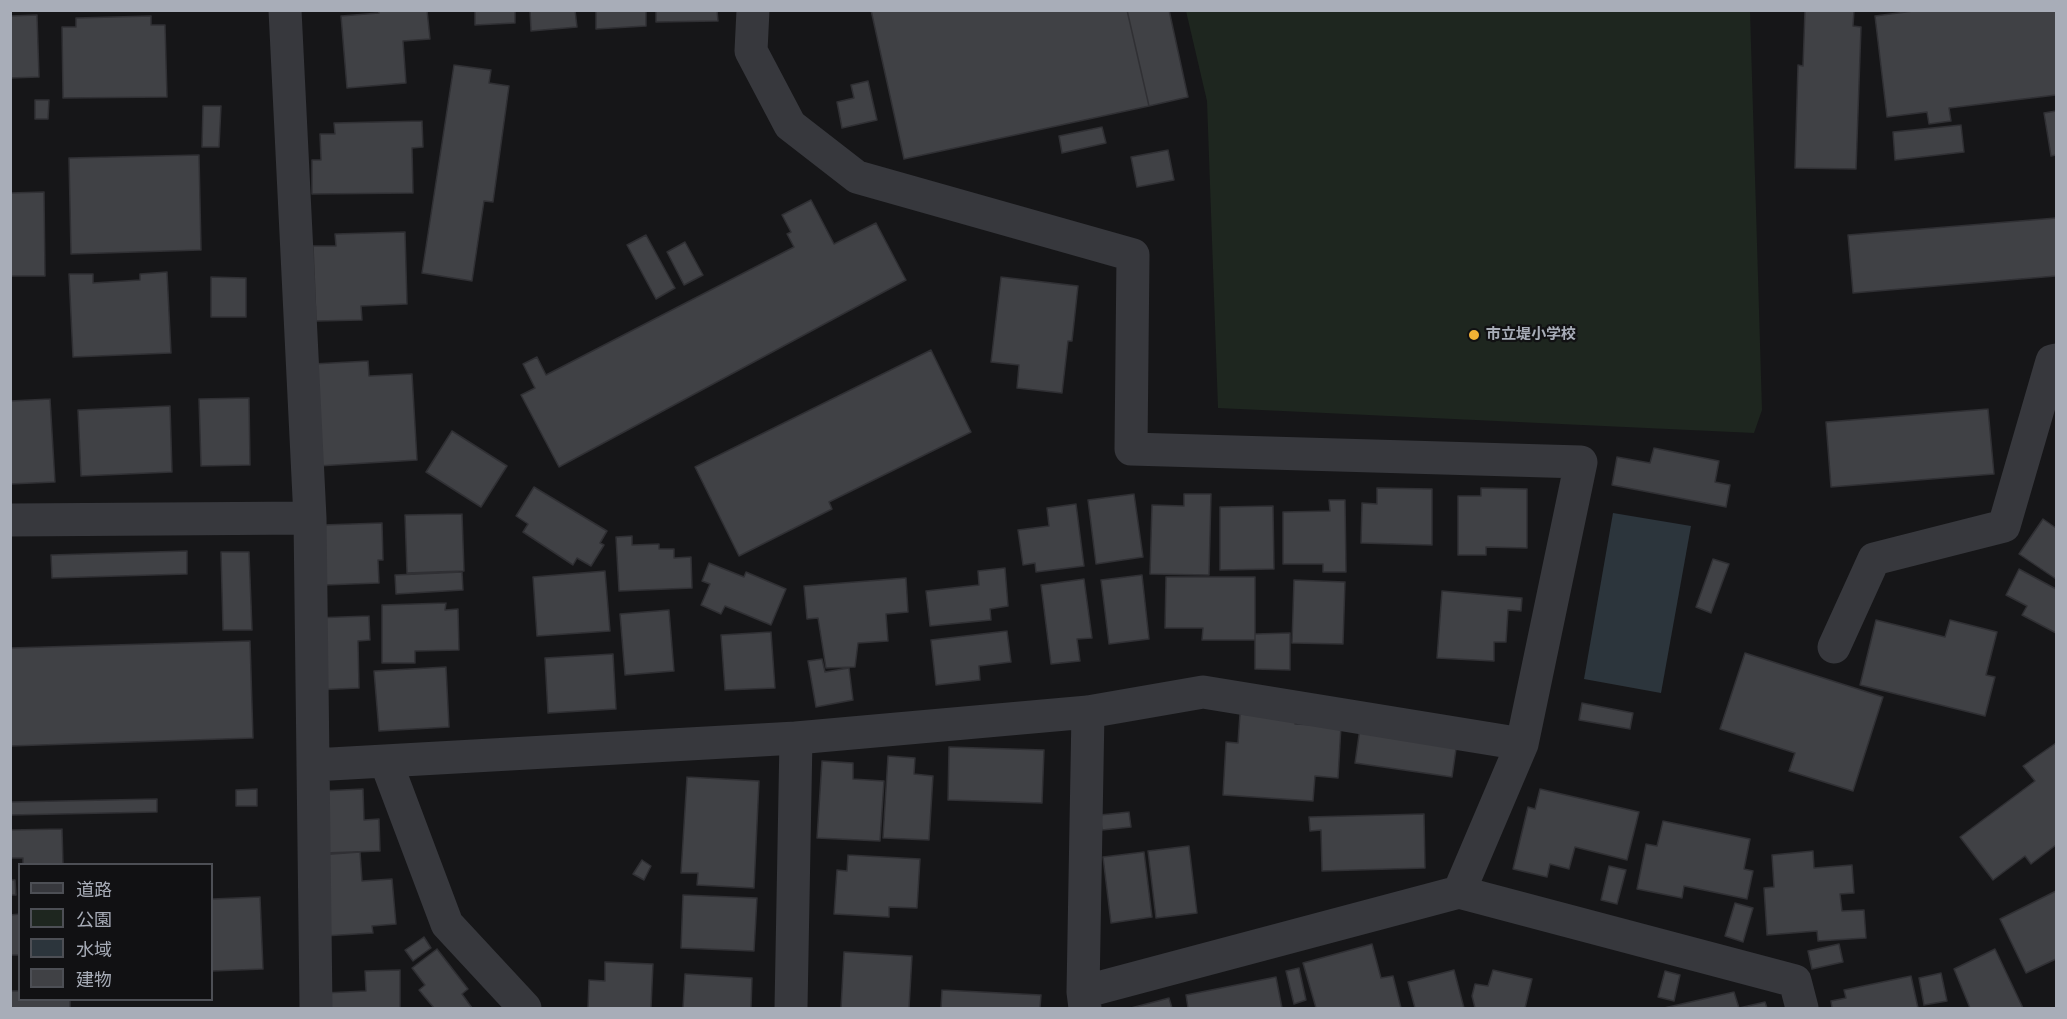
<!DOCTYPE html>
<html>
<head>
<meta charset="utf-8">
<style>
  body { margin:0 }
  #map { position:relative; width:2067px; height:1019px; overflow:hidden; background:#161618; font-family:"PT Sans","Noto Sans JP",sans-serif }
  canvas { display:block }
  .frame { position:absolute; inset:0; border:12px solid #a8adb8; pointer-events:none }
  .legend { position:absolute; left:18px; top:863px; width:195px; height:138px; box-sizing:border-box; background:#111113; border:2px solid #4d4f55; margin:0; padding:8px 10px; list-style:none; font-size:18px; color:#a8adb8 }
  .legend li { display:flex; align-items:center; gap:12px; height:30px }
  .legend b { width:30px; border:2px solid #4d4f55 }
</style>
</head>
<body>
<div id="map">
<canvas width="2067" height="1019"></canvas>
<div class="frame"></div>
<ul class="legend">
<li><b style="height:8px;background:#37383d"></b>道路</li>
<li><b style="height:16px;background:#1e261f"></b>公園</li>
<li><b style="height:16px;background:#2c353c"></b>水域</li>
<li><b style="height:16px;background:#404145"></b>建物</li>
</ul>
</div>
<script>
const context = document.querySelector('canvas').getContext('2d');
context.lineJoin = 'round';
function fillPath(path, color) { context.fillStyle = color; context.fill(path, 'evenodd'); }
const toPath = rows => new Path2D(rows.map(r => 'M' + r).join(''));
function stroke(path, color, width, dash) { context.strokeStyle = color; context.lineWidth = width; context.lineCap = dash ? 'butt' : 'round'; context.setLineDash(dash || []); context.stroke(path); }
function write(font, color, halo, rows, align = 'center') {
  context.font = font + ' "PT Sans","Noto Sans JP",sans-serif'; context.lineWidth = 4.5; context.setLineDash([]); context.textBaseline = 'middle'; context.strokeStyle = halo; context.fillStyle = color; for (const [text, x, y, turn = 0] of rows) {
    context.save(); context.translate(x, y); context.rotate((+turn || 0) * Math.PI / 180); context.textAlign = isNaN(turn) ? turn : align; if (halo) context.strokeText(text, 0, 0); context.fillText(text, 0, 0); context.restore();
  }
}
const green = toPath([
  [1186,11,1750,11,1762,410,1754,433,1218,408,1207,101]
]);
const water = toPath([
  [1613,513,1691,526,1661,693,1584,679]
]);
const building = toPath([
  [378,10,427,10,430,39,403,41,406,83,347,88,341,16,379,13,378,10],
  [475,10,515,10,515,23,475,25,475,10],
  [530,10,575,10,577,27,531,31,530,10],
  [596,10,646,10,646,26,596,29,596,10],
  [656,10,717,10,718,21,656,22,656,10],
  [871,10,1127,10,1149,106,904,159,871,10],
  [1127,10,1169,10,1188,97,1149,106,1127,10],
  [1805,10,1854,10,1853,26,1861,27,1856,169,1795,168,1798,65,1803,66,1805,10],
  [1921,10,2056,10,2056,95,1949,108,1951,121,1929,124,1927,112,1887,117,1875,16,1921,10],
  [37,15,39,77,10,78,10,16,37,15],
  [151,16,151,25,165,25,167,97,63,98,62,27,76,27,76,18,151,16],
  [454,65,491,70,489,83,509,86,493,202,484,201,472,281,422,273,454,65],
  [868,81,877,120,842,128,837,102,854,98,851,85,868,81],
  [35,100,49,100,48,119,35,119,35,100],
  [203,106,221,106,219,147,202,147,203,106],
  [2056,111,2056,155,2051,156,2044,113,2056,111],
  [422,121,423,147,412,148,413,193,312,194,312,160,321,160,320,134,335,134,334,123,422,121],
  [1961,125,1964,152,1895,160,1893,132,1961,125],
  [1102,127,1106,143,1062,153,1059,136,1102,127],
  [1168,150,1174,180,1137,187,1131,157,1168,150],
  [199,155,201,250,71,254,69,158,199,155],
  [44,192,45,276,10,276,10,193,44,192],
  [811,200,834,244,876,223,906,280,559,467,521,395,535,388,523,364,537,357,546,375,794,247,787,234,791,232,782,215,811,200],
  [2056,218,2056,276,1853,293,1848,235,2056,218],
  [405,232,407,304,361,306,362,320,316,321,313,246,336,246,335,234,405,232],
  [646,235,675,288,656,299,627,245,646,235],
  [685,242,703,275,684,285,667,252,685,242],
  [167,272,171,353,73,357,69,274,93,274,93,283,140,280,140,274,167,272],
  [211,277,246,278,246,317,211,317,211,277],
  [1001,277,1078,286,1072,341,1068,341,1062,393,1017,388,1019,365,991,362,1001,277],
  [931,350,971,432,829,502,832,509,739,556,695,467,931,350],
  [368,361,369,376,412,374,417,460,318,466,313,364,368,361],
  [249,398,250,465,201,466,199,399,249,398],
  [50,399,55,482,10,484,10,401,50,399],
  [170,406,172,472,81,476,78,410,170,406],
  [1988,409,1994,474,1831,487,1826,422,1988,409],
  [452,431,507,466,481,507,426,472,452,431],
  [1654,448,1719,461,1715,482,1730,485,1726,507,1612,485,1617,457,1650,463,1654,448],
  [534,487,607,531,600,543,604,545,591,566,577,558,573,565,523,532,528,524,516,516,534,487],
  [1377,488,1432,489,1432,545,1361,543,1362,503,1377,504,1377,488],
  [1481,488,1527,489,1527,548,1486,547,1486,555,1458,555,1458,496,1481,496,1481,488],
  [1134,494,1143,557,1096,564,1088,500,1134,494],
  [1184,494,1211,494,1209,575,1150,574,1152,505,1184,506,1184,494],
  [1329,500,1345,500,1346,572,1323,572,1323,564,1283,564,1283,512,1330,511,1329,500],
  [1076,504,1084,566,1036,572,1035,563,1023,565,1018,530,1049,526,1047,508,1076,504],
  [1273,506,1274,569,1220,570,1220,507,1273,506],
  [462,514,464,571,407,573,405,515,462,514],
  [2043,519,2056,528,2056,579,2019,554,2043,519],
  [382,523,383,560,378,560,379,583,324,585,322,525,382,523],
  [632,536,632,545,659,544,659,549,674,549,674,558,691,557,692,588,619,591,616,537,632,536],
  [187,551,187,574,52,578,51,555,187,551],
  [221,552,249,552,252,630,223,630,221,552],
  [1713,559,1729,564,1711,613,1696,607,1713,559],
  [709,563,744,577,746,572,786,589,771,625,725,606,721,614,701,605,710,584,702,581,709,563],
  [1005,568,1008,606,990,609,991,620,930,626,926,591,979,585,978,571,1005,568],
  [2019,569,2056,589,2056,633,2022,615,2027,606,2006,595,2019,569],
  [605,571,610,631,537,636,533,577,605,571],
  [462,572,463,590,396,594,395,575,462,572],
  [1142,575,1149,639,1109,644,1101,580,1142,575],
  [1166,577,1255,577,1255,640,1202,640,1203,628,1165,628,1166,577],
  [906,578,908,612,886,614,888,641,858,643,855,667,826,668,818,618,807,619,804,586,906,578],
  [1084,579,1092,638,1077,639,1080,661,1051,664,1041,585,1084,579],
  [1294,580,1345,582,1343,644,1292,643,1294,580],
  [1442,591,1522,598,1521,611,1508,610,1506,642,1494,642,1494,661,1437,658,1442,591],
  [446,603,445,610,458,609,459,650,415,651,415,663,382,663,382,605,446,603],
  [669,610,674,671,625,675,620,614,669,610],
  [369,616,370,640,358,641,359,688,315,690,312,618,369,616],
  [1876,620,1945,637,1950,620,1997,632,1986,675,1995,677,1985,716,1860,685,1876,620],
  [1007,631,1011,662,979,666,980,680,936,685,931,640,1007,631],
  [771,632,775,688,725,690,721,635,771,632],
  [1290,633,1290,670,1255,669,1255,634,1290,633],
  [250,641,253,738,10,746,10,648,250,641],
  [1745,653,1883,697,1853,791,1789,771,1795,753,1720,729,1745,653],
  [613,654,616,709,548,713,545,658,613,654],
  [822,659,825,672,849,668,853,700,816,707,808,661,822,659],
  [446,667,449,727,379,731,374,671,446,667],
  [1582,703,1633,713,1630,729,1579,720,1582,703],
  [1240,714,1295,718,1295,724,1341,726,1338,778,1315,776,1313,801,1223,795,1226,742,1238,743,1240,714],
  [1360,728,1457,742,1452,777,1355,763,1360,728],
  [2056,743,2056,845,2031,864,2025,856,1993,880,1960,837,2035,781,2023,766,2056,743],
  [949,747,1044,750,1042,803,948,800,949,747],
  [888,756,915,758,914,774,933,776,929,840,883,838,888,756],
  [822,761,853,763,853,779,884,781,880,841,817,838,822,761],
  [687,777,759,781,754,888,697,885,698,873,681,873,687,777],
  [257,789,257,806,236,806,236,790,257,789],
  [363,789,364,820,379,819,380,851,324,853,321,791,363,789],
  [1540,789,1639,812,1627,860,1575,847,1569,869,1550,864,1547,877,1513,869,1528,807,1535,809,1540,789],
  [157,799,157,812,10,815,10,802,157,799],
  [1129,812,1131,827,1102,830,1100,815,1129,812],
  [1424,814,1425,868,1322,871,1321,830,1310,831,1309,817,1424,814],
  [1663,821,1750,839,1744,869,1753,871,1747,899,1684,886,1682,898,1637,889,1646,844,1657,846,1663,821],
  [62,829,63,864,23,864,23,858,10,858,10,830,62,829],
  [1189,846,1197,913,1156,918,1148,851,1189,846],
  [1813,851,1814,868,1852,865,1854,893,1840,894,1842,911,1864,910,1866,938,1818,941,1817,931,1767,935,1764,888,1774,887,1772,855,1813,851],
  [360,852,362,881,392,879,396,924,372,926,373,933,324,936,318,855,360,852],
  [1144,852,1152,917,1111,923,1103,857,1144,852],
  [848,855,920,859,917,908,889,907,889,917,834,914,837,870,847,871,848,855],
  [642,860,651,866,644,880,633,874,642,860],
  [1609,866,1626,870,1617,904,1601,900,1609,866],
  [10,880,15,880,16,895,10,895,10,880],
  [2056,891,2056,959,2026,973,2000,919,2056,891],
  [683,895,757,898,754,951,681,948,683,895],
  [260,897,263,969,212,971,212,899,260,897],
  [1735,903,1753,908,1743,942,1725,936,1735,903],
  [20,914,20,955,10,955,10,915,20,914],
  [424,937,431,948,413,961,405,950,424,937],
  [1372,944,1381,978,1393,976,1401,1008,1316,1008,1303,963,1372,944],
  [1839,944,1843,962,1812,969,1808,951,1839,944],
  [437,949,468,989,462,994,472,1008,434,1008,419,990,425,985,412,968,437,949],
  [1995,949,2023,1008,1970,1008,1954,969,1995,949],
  [844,952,912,956,909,1008,841,1008,844,952],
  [605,962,653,964,651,1008,588,1008,589,980,605,981,605,962],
  [1299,968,1306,1000,1294,1004,1286,971,1299,968],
  [400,970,400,1008,324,1008,324,993,366,991,365,971,400,970],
  [1454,970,1464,1008,1415,1008,1408,982,1454,970],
  [1493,970,1532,979,1525,1008,1475,1008,1472,996,1475,984,1488,986,1493,970],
  [1665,971,1680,975,1674,1001,1658,997,1665,971],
  [1941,973,1947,1001,1924,1005,1919,978,1941,973],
  [685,974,752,978,751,1008,683,1008,685,974],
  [1911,976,1918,1008,1832,1008,1831,1001,1846,998,1844,990,1911,976],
  [1276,977,1282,1008,1188,1008,1186,995,1276,977],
  [942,990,1041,995,1040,1008,941,1008,942,990],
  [10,991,20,991,20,1000,70,1000,70,1008,10,1008,10,991],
  [1734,992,1739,1008,1765,1002,1767,1008,1664,1008,1734,992],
  [1169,998,1172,1008,1131,1008,1169,998]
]);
const minor = toPath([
  [285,10,310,518,316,1008],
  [753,10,751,51,790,125,857,177,1133,255,1131,449,1581,462,1522,744,1459,892,1795,981,1802,1008],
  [10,520,310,518],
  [1834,647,1874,559,2004,526,2052,361,2056,360],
  [796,738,1088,712,1203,692,1522,744],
  [386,762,447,924,525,1008],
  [313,765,796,738,791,1008],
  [1083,992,1459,892],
  [1085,1008,1083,992,1088,712]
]);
const markers = [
  [1474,335,6,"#f2b134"]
];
const poiNames = [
  ["市立堤小学校",1486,335]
];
fillPath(green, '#1e261f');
fillPath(water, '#2c353c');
fillPath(building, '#404145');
stroke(building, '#303034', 1.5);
stroke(minor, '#37383d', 33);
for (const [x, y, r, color] of markers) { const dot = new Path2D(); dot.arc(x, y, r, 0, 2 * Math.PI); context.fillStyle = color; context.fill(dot); stroke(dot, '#111113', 2); }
write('bold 15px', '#a8adb8', '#111113', poiNames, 'left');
</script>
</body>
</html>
